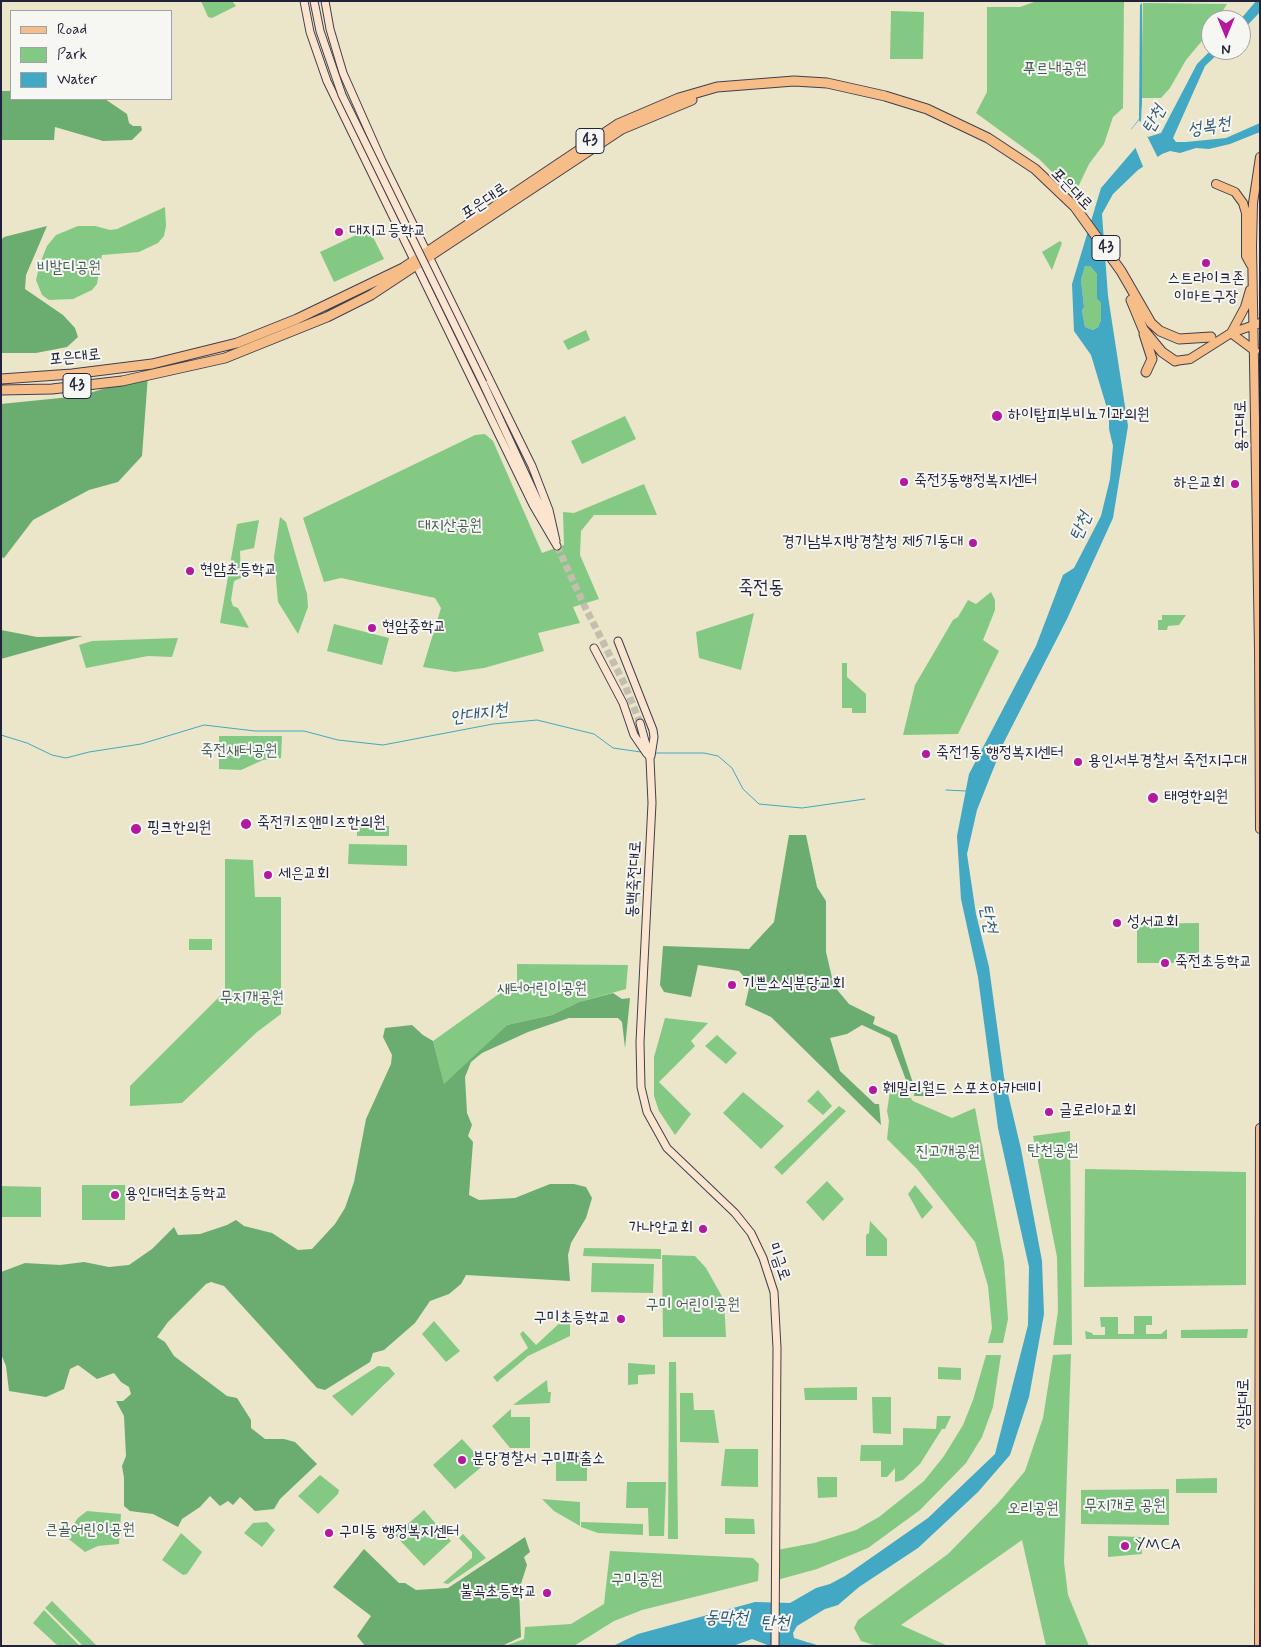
<!DOCTYPE html>
<html>
<head>
<meta charset="utf-8">
<style>
  body { margin:0 }
  #map { position:relative; width:1261px; height:1647px; overflow:hidden; background:#ebe5c9; font-family:Mynerve,sans-serif }
  canvas { display:block }
  .frame { position:absolute; inset:0; border:2px solid #22223b; pointer-events:none }
  .legend { position:absolute; left:10px; top:10px; width:162px; height:90px; box-sizing:border-box; background:#f6f6f2; border:1px solid #a1a1a9; margin:0; padding:6px 9px; list-style:none; font-size:15px; color:#22223b }
  .legend li { display:flex; align-items:center; gap:10px; height:25px }
  .legend b { width:25px; border:1px solid #a1a1a9 }
  .north { position:absolute; left:1201px; top:10px; width:50px; height:50px; box-sizing:border-box; background:#f6f6f2; border:1px solid #a1a1a9; border-radius:50%; rotate:180deg; font-size:14px; font-weight:700; line-height:20px; text-align:center; color:#22223b }
  .north::after { content:''; display:block; margin:auto; width:18px; height:22px; background:#b5179e; clip-path:polygon(50% 0,100% 100%,50% 72%,0 100%) }
</style>
</head>
<body>
<div id="map">
<canvas width="1261" height="1647"></canvas>
<div class="frame"></div>
<ul class="legend">
<li><b style="height:6px;background:#f7bd88"></b>Road</li>
<li><b style="height:14px;background:#84c983"></b>Park</li>
<li><b style="height:14px;background:#42a8c3"></b>Water</li>
</ul>
<div class="north">N</div>
</div>
<script>
const context = document.querySelector('canvas').getContext('2d');
context.lineJoin = 'round';
function fillPath(path, color) { context.fillStyle = color; context.fill(path, 'evenodd'); }
const toPath = rows => new Path2D(rows.map(r => 'M' + r).join(''));
function stroke(path, color, width, dash) { context.strokeStyle = color; context.lineWidth = width; context.lineCap = dash ? 'butt' : 'round'; context.setLineDash(dash || []); context.stroke(path); }
function write(font, color, halo, rows, align = 'center') {
  context.font = font + ' Mynerve,"Poor Story",sans-serif'; context.lineWidth = 4; context.setLineDash([]); context.textBaseline = 'middle'; context.strokeStyle = halo; context.fillStyle = color; for (const [text, x, y, turn = 0] of rows) {
    context.save(); context.translate(x, y); context.rotate((+turn || 0) * Math.PI / 180); context.textAlign = isNaN(turn) ? turn : align; if (halo) context.strokeText(text, 0, 0); context.fillText(text, 0, 0); context.restore();
  }
}
const green = toPath([
  [201,1,232,1,236,6,212,18,208,17],
  [1037,1,1124,1,1123,108,1113,117,1104,144,1089,164,1078,187,1055,175,1039,159,976,113,987,92,987,7,1020,7],
  [1143,3,1227,4,1217,20,1211,20,1211,30,1186,60,1170,88,1161,98,1141,98],
  [891,11,924,12,923,59,890,59],
  [165,207,166,226,164,236,158,243,139,252,102,255,97,284,92,290,73,299,49,300,42,295,36,280,40,263,47,246,56,235,78,226,95,226,110,230,117,229],
  [369,229,384,259,334,282,320,252],
  [1060,241,1062,243,1052,270,1042,252],
  [1085,266,1090,266,1097,274,1097,299,1101,303,1101,320,1098,327,1093,330,1085,327,1083,316,1082,310,1084,307,1081,280],
  [586,330,590,340,568,350,563,341],
  [625,416,636,439,582,464,571,441],
  [485,434,493,441,542,553,564,545,563,512,574,513,644,484,657,515,594,515,581,531,580,555,599,599,573,607,580,623,538,633,544,651,484,668,455,672,423,667,441,608,435,598,341,578,324,582,303,518,475,435],
  [280,517,286,522,307,594,308,607,298,634,278,602,274,557],
  [259,520,254,548,240,551,241,578,234,581,231,600,233,606,238,608,249,628,220,623,237,524],
  [991,592,995,600,995,610,983,640,999,651,958,734,903,735,915,685,953,620,958,617,968,600,976,604],
  [754,613,741,670,699,658,696,632],
  [1162,615,1186,615,1179,625,1168,626,1167,630,1158,630,1158,620,1162,620],
  [334,624,389,638,382,665,327,651],
  [178,638,172,657,148,656,86,668,79,645,92,641],
  [842,663,847,663,847,677,866,694,866,713,852,713,852,708,842,708],
  [219,736,282,736,281,758,263,760,241,770,219,769],
  [357,826,389,826,389,836,357,836],
  [349,844,407,845,407,866,348,864],
  [225,859,253,860,255,897,281,897,281,1014,257,1032,182,1103,130,1106,130,1086,225,991],
  [1199,923,1199,963,1137,963,1137,924],
  [189,939,212,939,212,950,189,950],
  [517,964,628,965,626,989,579,1002,552,1015,507,1025,444,1085,433,1041,517,981],
  [665,1018,708,1023,691,1041,695,1046,659,1082,691,1114,675,1135,659,1111,654,1096,654,1057],
  [717,1035,737,1053,726,1064,705,1046],
  [903,1089,913,1101,952,1118,975,1108,1004,1261,1008,1319,1003,1343,988,1343,992,1328,988,1286,975,1242,917,1169,887,1139,889,1121,887,1111,890,1091],
  [818,1090,832,1106,823,1115,807,1101],
  [743,1092,784,1126,761,1149,723,1113],
  [839,1106,846,1111,782,1175,774,1167],
  [1070,1131,1072,1345,1053,1345,1058,1311,1057,1257,1033,1136],
  [1085,1169,1246,1172,1246,1285,1084,1287],
  [827,1181,844,1199,823,1221,806,1202],
  [82,1185,125,1185,125,1220,82,1220],
  [915,1185,933,1207,922,1219,908,1194],
  [1,1186,41,1187,41,1217,1,1217],
  [870,1221,887,1239,887,1256,866,1256,866,1235,869,1233],
  [584,1248,661,1249,661,1259,583,1256],
  [662,1255,695,1256,706,1268,724,1300,726,1337,663,1337],
  [592,1263,654,1264,653,1293,591,1292],
  [1134,1316,1152,1316,1152,1325,1146,1325,1146,1334,1161,1334,1167,1329,1167,1339,1086,1339,1085,1331,1092,1333,1093,1335,1105,1335,1105,1327,1101,1327,1100,1317,1118,1317,1118,1334,1134,1334],
  [565,1318,570,1318,570,1336,528,1356,497,1382,493,1377,528,1348,520,1334,523,1331,536,1345],
  [434,1321,460,1351,446,1362,422,1334],
  [1248,1329,1247,1338,1181,1338,1181,1330],
  [1071,1354,1064,1562,1068,1595,1089,1646,1046,1646,1022,1540,901,1625,948,1646,877,1646,861,1641,854,1628,858,1620,948,1554,999,1502,1025,1471,1043,1418,1053,1355],
  [986,1355,1001,1355,993,1407,982,1437,966,1463,920,1510,868,1548,817,1569,777,1580,777,1550,814,1543,856,1530,879,1517,924,1481,944,1456,963,1425,973,1400],
  [669,1362,676,1362,678,1539,668,1539],
  [628,1363,655,1365,655,1374,638,1375,638,1384,628,1385],
  [378,1366,389,1367,395,1374,352,1416,332,1396],
  [938,1367,961,1368,961,1380,938,1379],
  [547,1380,548,1392,551,1392,550,1403,513,1405],
  [857,1387,857,1400,805,1400,804,1388],
  [680,1393,693,1393,694,1410,714,1410,719,1443,680,1442],
  [872,1397,891,1397,891,1434,873,1433],
  [511,1409,511,1417,530,1417,530,1448,510,1448,492,1426],
  [937,1416,951,1416,945,1429,942,1429,920,1464,903,1480,895,1482,895,1468,887,1477,881,1477,881,1461,860,1461,861,1445,903,1445,903,1428,936,1429],
  [462,1439,485,1464,455,1489,433,1465],
  [725,1449,758,1449,758,1487,721,1486],
  [556,1452,587,1452,587,1481,556,1481],
  [320,1475,339,1490,338,1494,318,1514,298,1496],
  [817,1477,837,1477,837,1497,818,1498],
  [1217,1478,1217,1493,1176,1493,1176,1479],
  [627,1482,666,1482,664,1536,649,1536,648,1508,626,1508],
  [1169,1489,1169,1525,1081,1524,1081,1490],
  [542,1499,580,1502,580,1526,554,1511],
  [424,1510,451,1541,424,1566,395,1535],
  [87,1511,121,1514,119,1544,98,1546,85,1552,65,1536,78,1518],
  [725,1518,754,1519,755,1534,725,1534],
  [267,1522,275,1530,262,1547,244,1533,253,1523],
  [581,1522,643,1524,643,1535,598,1533,581,1527],
  [181,1533,202,1552,187,1574,183,1575,162,1560],
  [463,1534,486,1558,448,1584,443,1583,472,1558,472,1552,459,1538],
  [1108,1536,1141,1537,1142,1554,1108,1557],
  [610,1551,753,1558,759,1564,758,1581,642,1610,614,1621,574,1646,505,1646,524,1639,525,1627,571,1624,604,1604],
  [52,1601,97,1646,83,1646,45,1608],
  [44,1610,80,1646,58,1646,33,1623]
]);
const forest = toPath([
  [1,91,11,91,11,99,105,99,127,114,129,123,133,126,141,126,142,130,132,140,103,141,55,127,54,140,1,140],
  [47,226,26,275,25,289,63,315,75,328,78,337,67,347,36,353,1,353,1,240,4,237],
  [148,375,142,456,118,482,89,490,33,520,4,558,1,557,1,404,80,396],
  [1,630,37,637,83,636,1,659],
  [789,835,806,835,817,887,826,901,826,952,834,986,849,1004,875,1017,873,1024,897,1035,914,1086,928,1096,914,1096,915,1091,906,1080,890,1038,862,1025,847,1034,830,1038,840,1071,875,1104,879,1104,881,1125,771,1017,745,1005,750,984,739,971,698,965,691,997,664,992,660,985,663,946,749,949,774,922],
  [613,993,622,999,630,998,625,1048,622,1022,618,1018,569,1018,528,1032,482,1053,471,1062,465,1077,467,1113,472,1125,468,1136,473,1142,469,1195,479,1200,515,1198,550,1184,574,1184,586,1187,592,1198,586,1218,571,1243,568,1255,570,1281,466,1275,461,1284,449,1294,430,1301,415,1323,384,1350,373,1353,370,1362,325,1390,317,1388,224,1286,211,1282,206,1284,168,1322,157,1337,165,1342,174,1356,227,1396,237,1398,251,1420,251,1428,265,1439,284,1439,295,1442,317,1464,280,1499,274,1509,255,1511,240,1497,233,1505,228,1501,220,1506,210,1496,200,1507,182,1519,178,1527,153,1514,130,1511,124,1506,124,1478,122,1466,126,1456,124,1416,116,1401,123,1401,131,1394,129,1387,121,1382,114,1373,97,1379,78,1365,70,1369,64,1389,46,1397,9,1391,6,1366,1,1354,1,1272,25,1263,60,1265,84,1262,109,1267,129,1265,152,1249,174,1227,178,1235,200,1234,227,1225,236,1220,244,1226,272,1233,298,1250,312,1249,335,1224,345,1208,354,1182,366,1119,391,1064,392,1055,383,1037,385,1028,412,1025,423,1035,433,1041,444,1084,507,1025,552,1015,579,1002],
  [525,1537,530,1552,524,1557,527,1565,519,1590,521,1637,502,1646,365,1646,357,1636,371,1616,333,1587,364,1549,399,1583,405,1583,416,1590,448,1588]
]);
const water = toPath([
  [1256,1,1260,1,1260,12,1241,32,1240,20],
  [1142,3,1142,102,1141,120,1138,128,1148,137,1161,133,1197,64,1211,50,1222,50,1205,66,1173,138,1176,142,1186,142,1226,138,1260,123,1260,132,1230,144,1209,149,1196,148,1180,153,1170,151,1162,154,1138,170,1113,194,1102,214,1108,296,1128,426,1113,518,1067,619,1004,742,977,810,967,854,976,914,989,967,1004,1077,1021,1149,1042,1261,1044,1314,1029,1397,1010,1455,978,1492,918,1548,859,1587,838,1605,825,1609,797,1626,793,1633,794,1638,820,1646,770,1646,752,1639,733,1646,613,1646,638,1634,755,1602,790,1603,816,1588,830,1584,845,1576,928,1518,995,1454,1028,1325,1029,1267,998,1128,978,977,961,899,957,836,969,774,1036,646,1063,575,1074,568,1101,516,1110,479,1113,446,1109,429,1109,415,1091,355,1074,331,1072,284,1101,188,1137,146,1131,129,1139,119,1140,5],
  [1085,266,1090,266,1097,274,1097,299,1101,303,1101,320,1098,327,1093,330,1085,327,1083,316,1082,310,1084,307,1081,280]
]);
const pier = toPath([
  [1139,120,1159,160,1144,169,1129,132]
]);
const stream = toPath([
  [1,735,27,743,52,755,66,758,89,752,141,744,204,725,255,731,304,731,338,740,383,745,493,724,537,720,594,734,613,748,641,752],
  [655,753,704,753,718,756,732,768,743,789,759,804,802,808,865,799],
  [946,790,966,791]
]);
const secondaryTunnel = toPath([
  [557,546,585,607,625,685,640,723]
]);
const secondary = toPath([
  [304,1,310,32,327,81,533,505,557,546],
  [325,1,330,29,343,73,382,161,532,466,549,510,556,541],
  [483,383,549,525],
  [618,641,653,730,654,737,651,756],
  [594,648,623,703,634,735,647,754],
  [640,723,650,759,652,803,640,1042,641,1087,647,1112,667,1148,735,1213,751,1233,763,1258,774,1292,777,1348,775,1646]
]);
const primary = toPath([
  [1216,184,1235,192,1243,203,1246,213,1246,256,1251,265],
  [1231,333,1260,323],
  [1231,333,1255,351],
  [1175,361,1190,359,1231,333,1245,307,1250,290],
  [1259,644,1260,829],
  [1259,649,1252,247,1253,203,1260,157],
  [1259,1646,1260,1128]
]);
const highway = toPath([
  [1131,300,1143,329,1162,352,1175,361],
  [1144,334,1152,359,1146,372],
  [1,379,72,374,152,364,237,343,297,319,403,268,618,124,679,98,717,87,794,81,827,83,885,96,927,109,988,138,1035,169,1075,207,1121,271,1151,323,1160,331,1179,339,1211,337],
  [1,390,52,389,122,381,225,358,327,317,371,295,622,129,692,100]
]);
const secondaryBridge = toPath([
  [314,1,320,31,342,95,483,383]
]);
const markers = [
  [339,232,5,"#b5179e"],
  [1206,263,5,"#b5179e"],
  [997,416,6,"#b5179e"],
  [904,482,5,"#b5179e"],
  [1235,484,5,"#b5179e"],
  [973,543,5,"#b5179e"],
  [190,571,5,"#b5179e"],
  [372,628,5,"#b5179e"],
  [926,754,5,"#b5179e"],
  [1078,762,5,"#b5179e"],
  [1153,798,6,"#b5179e"],
  [246,824,6,"#b5179e"],
  [136,829,6,"#b5179e"],
  [268,875,5,"#b5179e"],
  [1117,923,5,"#b5179e"],
  [1165,963,5,"#b5179e"],
  [732,985,5,"#b5179e"],
  [873,1090,5,"#b5179e"],
  [1049,1112,5,"#b5179e"],
  [115,1195,5,"#b5179e"],
  [703,1229,5,"#b5179e"],
  [621,1319,5,"#b5179e"],
  [462,1460,5,"#b5179e"],
  [329,1533,5,"#b5179e"],
  [1125,1546,5,"#b5179e"],
  [547,1593,5,"#b5179e"]
];
const shields = [
  [590,141,28],
  [1106,248,28],
  [77,386,28]
];
const shieldNames = [
  ["43",590,141],
  ["43",1106,248],
  ["43",77,386]
];
const parkNames = [
  ["푸르내공원",1055,70],
  ["비발디공원",69,269],
  ["대지산공원",450,527],
  ["죽전새터공원",239,752],
  ["새터어린이공원",542,990],
  ["무지개공원",252,999],
  ["탄천공원",1053,1152],
  ["진고개공원",948,1153],
  ["구미 어린이공원",693,1306],
  ["무지개로 공원",1125,1507],
  ["오리공원",1033,1510],
  ["큰골어린이공원",90,1531],
  ["구미공원",637,1581]
];
const streetNames = [
  ["포은대로",1071,190,46],
  ["포은대로",485,202,-34],
  ["포은대로",75,358,-6],
  ["용구대로",1242,426,-91],
  ["동백죽전대로",635,879,-87],
  ["미금로",778,1262,71],
  ["성남대로",1245,1404,-90]
];
const poiNames = [
  ["대지고등학교",349,232],
  ["스트라이크존",1206,280,"center"],
  ["이마트구장",1206,298,"center"],
  ["하이탑피부비뇨기과의원",1008,416],
  ["죽전3동행정복지센터",914,482],
  ["하은교회",1225,484,"right"],
  ["경기남부지방경찰청 제5기동대",963,543,"right"],
  ["현암초등학교",200,571],
  ["현암중학교",382,628],
  ["죽전1동 행정복지센터",936,754],
  ["용인서부경찰서 죽전지구대",1088,762],
  ["태영한의원",1164,798],
  ["죽전키즈앤미즈한의원",257,824],
  ["핑크한의원",147,829],
  ["세은교회",278,875],
  ["성서교회",1127,923],
  ["죽전초등학교",1175,963],
  ["기쁜소식분당교회",742,985],
  ["훼밀리월드 스포츠아카데미",883,1090],
  ["글로리아교회",1059,1112],
  ["용인대덕초등학교",125,1195],
  ["가나안교회",693,1229,"right"],
  ["구미초등학교",611,1319,"right"],
  ["분당경찰서 구미파출소",472,1460],
  ["구미동 행정복지센터",339,1533],
  ["YMCA",1135,1546],
  ["불곡초등학교",537,1593,"right"]
];
const waterNames = [
  ["탄천",1155,120,-61],
  ["성복천",1209,128,-9],
  ["탄천",1082,527,-67],
  ["안대지천",479,715,-9],
  ["탄천",987,919,78],
  ["동막천",726,1619,1],
  ["탄천",775,1624]
];
const quarterNames = [
  ["죽전동",761,589]
];
fillPath(green, '#84c983');
fillPath(forest, '#6bad71');
fillPath(water, '#42a8c3');
fillPath(pier, '#ebe5c9');
stroke(stream, '#42a8c3', 1);
stroke(secondaryTunnel, '#c3bead', 7, [7, 3.5]);
stroke(secondary, '#403f50', 9);
stroke(primary, '#403f50', 10);
stroke(highway, '#403f50', 11);
stroke(secondary, '#fce5cf', 7);
stroke(primary, '#f7bd88', 8);
stroke(highway, '#f7bd88', 9);
stroke(secondaryBridge, '#403f50', 9, []);
stroke(secondaryBridge, '#fce5cf', 7);
for (const [x, y, r, color] of markers) { const dot = new Path2D(); dot.arc(x, y, r, 0, 2 * Math.PI); context.fillStyle = color; context.fill(dot); stroke(dot, '#f6f6f2', 2); }
for (const [x, y, w] of shields) { const box = new Path2D(); box.roundRect(x - w / 2, y - 12.5, w, 25, 4); context.fillStyle = '#f6f6f2'; context.fill(box); stroke(box, '#22223b', 1); }
write('bold 15px', '#22223b', null, shieldNames);
write('16px', '#445c54', '#f6f6f2', parkNames);
write('16px', '#22223b', '#f6f6f2', streetNames);
write('16px', '#22223b', '#f6f6f2', poiNames, 'left');
write('italic 18px', '#2f5871', '#f6f6f2', waterNames);
write('19px', '#22223b', '#f6f6f2', quarterNames);
</script>
</body>
</html>
